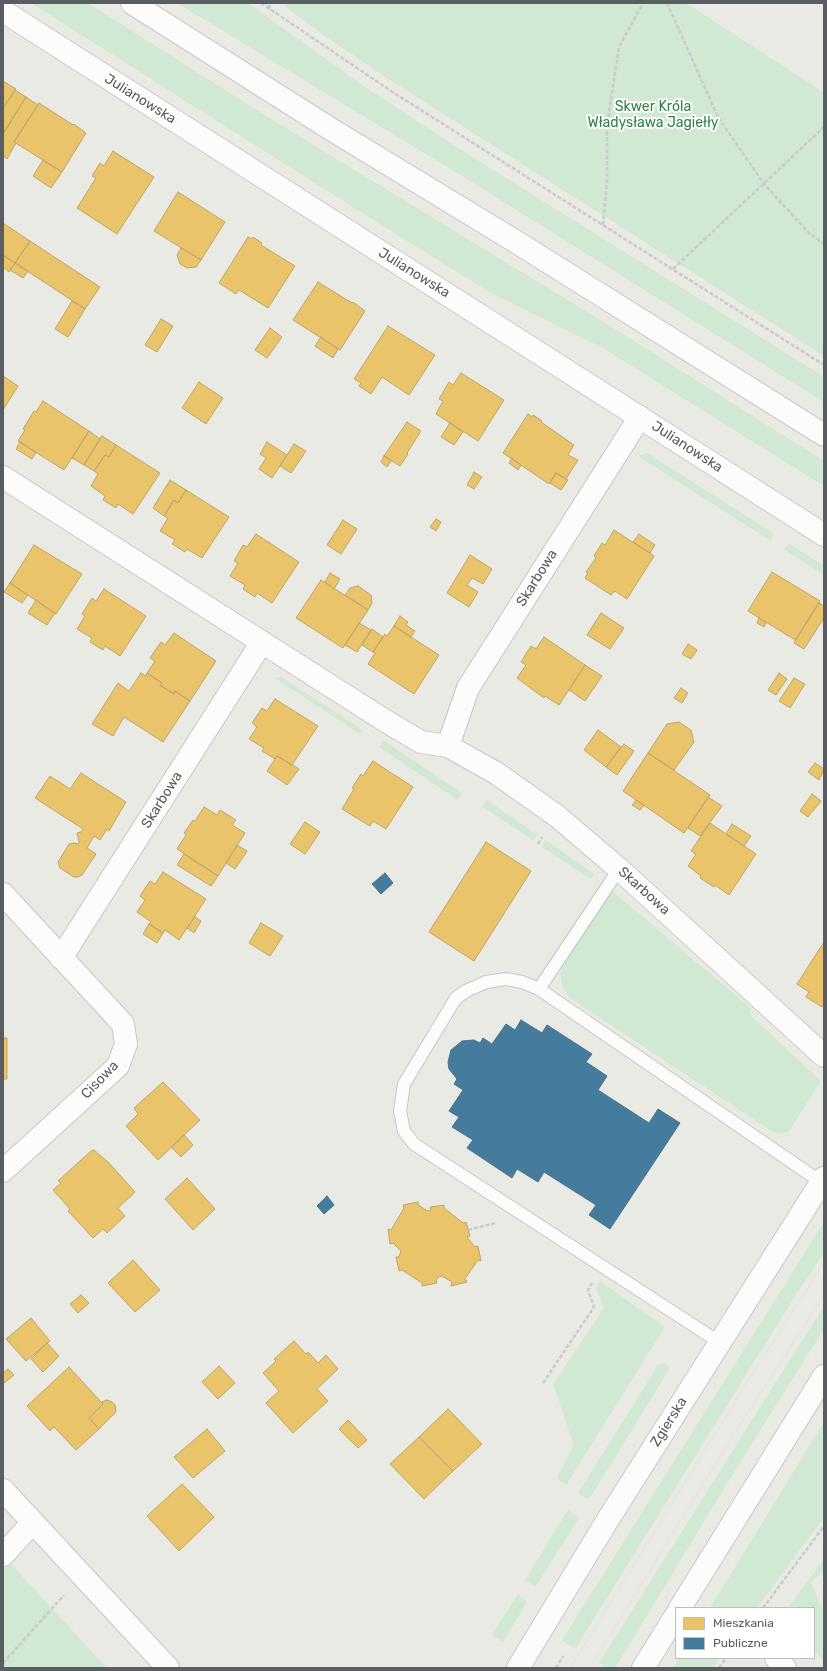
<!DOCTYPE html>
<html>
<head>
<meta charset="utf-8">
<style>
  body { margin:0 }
  #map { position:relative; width:827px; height:1671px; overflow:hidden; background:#eaeae4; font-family:Rubik,sans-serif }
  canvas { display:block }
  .frame { position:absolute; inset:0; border:4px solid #5a5c63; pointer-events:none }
  .legend { position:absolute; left:675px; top:1607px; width:140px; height:52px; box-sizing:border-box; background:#fff; border:1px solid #bdbec1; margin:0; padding:5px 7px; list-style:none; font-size:12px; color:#5a5c63 }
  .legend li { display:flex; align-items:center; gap:8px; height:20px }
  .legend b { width:20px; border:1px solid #bdbec1 }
</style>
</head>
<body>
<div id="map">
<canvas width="827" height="1671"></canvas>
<div class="frame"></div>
<ul class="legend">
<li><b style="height:11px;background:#e9c46a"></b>Mieszkania</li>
<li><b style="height:11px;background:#457b9d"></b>Publiczne</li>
</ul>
</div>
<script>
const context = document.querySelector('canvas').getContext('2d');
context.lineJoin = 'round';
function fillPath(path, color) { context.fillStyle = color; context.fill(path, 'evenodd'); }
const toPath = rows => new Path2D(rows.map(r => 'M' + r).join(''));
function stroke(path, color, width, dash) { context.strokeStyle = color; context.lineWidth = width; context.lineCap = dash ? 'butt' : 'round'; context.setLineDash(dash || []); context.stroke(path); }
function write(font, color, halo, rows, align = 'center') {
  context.font = font + ' Rubik,sans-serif'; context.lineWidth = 4; context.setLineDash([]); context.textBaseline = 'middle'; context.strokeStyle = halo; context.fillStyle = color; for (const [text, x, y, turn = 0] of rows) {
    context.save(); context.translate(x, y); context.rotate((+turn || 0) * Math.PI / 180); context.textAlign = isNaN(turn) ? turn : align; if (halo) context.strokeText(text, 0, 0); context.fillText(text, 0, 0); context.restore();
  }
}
const green = toPath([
  [31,3,88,3,258,111,615,329,824,461,824,486,603,348,507,301,481,287,359,211],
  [177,3,248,3,365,87,460,149,824,377,824,402,467,179],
  [281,3,686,3,824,93,824,356,390,80,319,32],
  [647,453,773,533,771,541,638,456],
  [790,544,824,566,824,575,784,549],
  [281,677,363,730,360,734,275,678],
  [383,740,462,793,458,800,379,747],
  [487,800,537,835,534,841,482,806],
  [546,840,594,874,591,879,542,847],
  [611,890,752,1009,749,1014,821,1081,789,1131,781,1134,773,1132,570,998,562,986,560,971],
  [824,1222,824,1253,797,1293,575,1649,562,1640],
  [600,1281,665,1327,566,1485,557,1478,574,1445,553,1384,604,1308,596,1288],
  [824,1306,824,1329,747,1451,615,1668,607,1668,599,1663],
  [664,1363,670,1368,590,1498,585,1498,578,1493,659,1364],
  [824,1422,824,1517,757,1608,710,1608],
  [568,1510,579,1518,536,1586,525,1580],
  [824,1559,824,1570,811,1583,824,1613,823,1660,814,1650,814,1608,788,1608],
  [10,1563,107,1668,3,1668,3,1571],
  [518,1594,527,1602,503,1642,492,1635],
  [679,1658,720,1658,712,1668,673,1668]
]);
const homes = toPath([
  [3,81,16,89,3,108,3,81],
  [15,90,26,97,3,134,3,108,15,90],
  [26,97,38,105,14,142,16,143,7,159,3,156,3,134,26,97],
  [39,103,73,125,74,124,86,133,62,172,14,142,39,103],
  [113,151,154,177,117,234,77,208,96,178,92,176,100,163,104,166,113,151],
  [43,160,62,172,51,188,33,176,43,160],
  [178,192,225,222,201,260,154,231,178,192],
  [3,223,30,241,15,263,3,255,3,223],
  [248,237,252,239,253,237,262,243,261,245,295,266,268,308,239,290,236,294,219,283,248,237],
  [30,241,100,287,85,309,15,263,30,241],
  [181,248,201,260,196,267,187,268,180,264,177,255,181,248],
  [3,255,15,263,9,272,3,267,3,255],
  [15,263,28,271,23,278,10,270,15,263],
  [318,282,352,303,353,302,365,311,340,350,293,320,318,282],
  [72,301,85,309,68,337,55,329,72,301],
  [161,319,173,326,157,352,145,345,161,319],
  [388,326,435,355,409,395,382,377,371,394,359,386,361,383,354,379,388,326],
  [270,328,282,337,267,358,255,350,270,328],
  [321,337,338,349,333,358,315,346,321,337],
  [461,373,504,400,478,441,436,414,443,401,439,399,449,382,453,385,461,373],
  [3,376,18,386,3,410,3,376],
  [199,382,223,398,206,424,182,408,199,382],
  [43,401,89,431,64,470,18,441,25,430,23,429,34,411,36,412,43,401],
  [528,414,532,417,533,415,542,421,541,422,574,445,568,455,578,460,566,479,556,473,549,484,503,453,528,414],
  [407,422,421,431,407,453,408,454,400,466,384,456,407,422],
  [450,423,463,432,454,445,441,437,450,423],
  [89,431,100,439,84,465,72,458,89,431],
  [102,436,116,445,109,457,105,455,94,471,84,465,102,436],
  [20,442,36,452,32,459,16,449,20,442],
  [267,442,287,455,272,478,259,469,266,458,260,454,267,442],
  [294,444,306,451,291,473,280,466,294,444],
  [116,445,160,473,133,514,118,504,116,508,103,500,105,496,91,486,98,474,94,471,105,455,109,457,116,445],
  [384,456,391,461,387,467,381,462,384,456],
  [512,458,521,465,518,470,509,463,512,458],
  [474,472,482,477,474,489,467,485,474,472],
  [556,473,568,480,561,490,550,483,556,473],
  [170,480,186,490,178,503,174,500,164,516,153,508,170,480],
  [186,490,229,517,202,558,187,549,185,552,172,544,175,540,160,531,168,518,164,516,174,500,178,503,186,490],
  [436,519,441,522,436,531,430,527,436,519],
  [343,520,357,529,341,554,327,545,343,520],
  [614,530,654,556,627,599,615,591,611,595,585,578,588,573,586,572,596,558,594,556,602,543,605,545,614,530],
  [256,534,299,562,272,603,257,593,255,597,243,589,245,585,230,576,238,563,234,561,243,545,247,547,256,534],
  [639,534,655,545,650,553,633,542,639,534],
  [34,545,82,574,56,614,10,583,34,545],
  [470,555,492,569,483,584,472,578,467,585,478,592,469,607,447,593,470,555],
  [772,572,820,601,795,640,748,611,772,572],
  [330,573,340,579,334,589,325,582,330,573],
  [321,580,368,610,343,648,296,618,321,580],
  [10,583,28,595,22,603,4,592,10,583],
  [358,586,371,595,372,603,368,610,345,595,350,588,358,586],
  [104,589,146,616,120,656,105,646,103,650,90,642,92,638,77,629,85,616,82,614,92,598,96,601,104,589],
  [36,600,55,613,47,625,28,613,36,600],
  [819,603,824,606,824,618,804,649,794,643,819,603],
  [601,613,624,628,610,649,587,635,601,613],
  [400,616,408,622,406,625,415,631,411,637,394,626,400,616],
  [759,618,766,623,764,627,757,623,759,618],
  [359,623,371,630,357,652,345,645,359,623],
  [394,626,439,655,414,694,368,664,375,653,373,652,385,634,387,636,394,626],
  [372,629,383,637,373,652,362,645,372,629],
  [174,633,216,661,190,701,175,691,174,694,160,685,162,683,147,673,155,661,150,658,161,642,165,645,174,633],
  [544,637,585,665,559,705,545,696,544,698,517,678,526,665,521,662,531,646,536,649,544,637],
  [688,644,697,650,691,659,682,654,688,644],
  [585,665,602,676,585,701,569,690,585,665],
  [141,673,146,676,147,673,162,683,160,685,174,694,175,691,190,701,163,742,124,717,113,736,92,724,118,683,129,691,141,673],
  [779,673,787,679,776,695,768,690,779,673],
  [794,678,805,684,790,708,779,701,794,678],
  [681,688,688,693,682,703,674,698,681,688],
  [275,699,318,726,292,765,277,756,275,759,262,751,264,748,249,739,257,727,252,723,262,708,267,711,275,699],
  [679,722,691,730,694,742,674,770,648,753,667,724,679,722],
  [598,730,621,747,606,767,584,750,598,730],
  [624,744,634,751,617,775,606,767,624,744],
  [648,753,710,795,684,833,623,791,648,753],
  [277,756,299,769,287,785,267,771,277,756],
  [373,761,413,787,386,829,373,821,370,826,342,809,354,789,352,788,361,774,363,776,373,761],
  [815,763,824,769,819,780,808,772,815,763],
  [81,773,126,802,109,831,107,829,100,840,94,836,87,848,96,854,82,875,78,877,74,877,60,868,58,862,69,844,74,843,78,844,79,842,77,833,81,832,83,829,35,798,50,776,70,789,81,773],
  [812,794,821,801,808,817,800,811,812,794],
  [708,797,722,806,700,836,688,828,708,797],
  [636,800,644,805,640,810,632,805,636,800],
  [204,807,217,815,220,810,236,820,232,825,245,833,218,876,177,849,186,835,184,833,193,820,195,821,204,807],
  [305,822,320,832,305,854,290,844,305,822],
  [710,823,756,854,729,895,715,885,714,887,700,878,701,876,688,866,696,854,691,851,710,823],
  [732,824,751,836,744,846,726,834,732,824],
  [486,842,531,871,474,961,429,932,486,842],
  [237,845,247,851,235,869,226,863,237,845],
  [184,854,218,876,211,886,177,865,184,854],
  [163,872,206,899,179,940,165,930,163,933,149,924,151,922,137,912,145,900,140,896,150,881,155,884,163,872],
  [195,917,201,921,194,933,187,928,195,917],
  [261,923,283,936,270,956,249,943,261,923],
  [149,924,163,933,157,943,143,934,149,924],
  [824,942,824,1003,822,1007,806,997,809,992,797,984,824,942],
  [3,1038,7,1038,7,1079,3,1079,3,1038],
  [163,1082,200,1120,158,1160,126,1126,138,1114,134,1108,163,1082],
  [184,1135,193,1145,181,1157,171,1147,184,1135],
  [94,1150,109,1163,135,1192,118,1208,125,1216,107,1233,103,1229,93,1238,68,1211,70,1209,53,1190,61,1183,58,1181,91,1151,94,1150],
  [187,1178,215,1209,193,1230,165,1199,187,1178],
  [418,1202,418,1205,428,1211,431,1210,430,1207,444,1205,444,1208,463,1223,466,1222,470,1236,467,1237,475,1247,478,1246,481,1261,478,1260,464,1280,466,1280,467,1282,451,1286,452,1282,442,1276,439,1277,436,1280,437,1283,422,1286,422,1283,402,1270,399,1271,396,1257,399,1257,401,1251,393,1243,390,1244,388,1229,391,1230,404,1208,403,1205,418,1202],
  [133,1260,160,1290,135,1312,108,1283,133,1260],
  [81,1295,89,1303,78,1313,70,1304,81,1295],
  [31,1318,50,1341,26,1361,6,1339,31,1318],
  [294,1341,306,1354,308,1352,318,1363,326,1355,338,1369,317,1389,328,1401,293,1433,266,1403,279,1391,263,1373,276,1361,274,1359,294,1341],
  [47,1343,59,1356,43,1372,31,1359,47,1343],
  [219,1366,235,1383,218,1399,202,1382,219,1366],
  [69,1367,103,1404,89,1418,99,1429,76,1450,54,1427,50,1431,27,1406,69,1367],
  [8,1369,14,1375,3,1384,3,1373,8,1369],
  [107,1400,112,1402,115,1405,116,1412,99,1429,89,1418,103,1404,102,1402,107,1400],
  [448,1409,482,1444,453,1471,419,1437,448,1409],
  [348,1420,367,1440,358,1448,339,1429,348,1420],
  [207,1429,225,1451,193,1478,174,1457,207,1429],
  [419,1437,453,1471,424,1499,390,1464,419,1437],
  [182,1484,214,1517,179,1551,147,1516,182,1484]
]);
const public = toPath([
  [385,873,393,883,381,894,372,884,385,873],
  [521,1020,542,1033,547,1025,592,1054,586,1062,607,1076,598,1090,649,1123,658,1109,680,1123,610,1229,589,1215,596,1205,544,1172,538,1182,517,1169,512,1178,467,1148,473,1140,452,1127,459,1117,449,1111,463,1090,454,1084,457,1079,449,1069,448,1062,451,1050,462,1041,474,1040,480,1043,483,1038,492,1044,506,1024,515,1030,521,1020],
  [327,1196,334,1205,324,1214,317,1206,327,1196]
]);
const path = toPath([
  [261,3,394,93,824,365],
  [667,3,718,117,764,184,809,233,824,244],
  [269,9,270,3],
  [603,225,607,182,607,126,619,47,643,3],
  [673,269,824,127],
  [538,844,542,837],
  [468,1230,495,1223],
  [543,1383,594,1307,588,1290,592,1283],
  [763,1608,824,1526],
  [3,1663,64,1595],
  [556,1668,563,1656],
  [719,1668,726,1658]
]);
const lane = toPath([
  [539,989,619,869],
  [719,1342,414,1144,404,1131,400,1111,404,1084,456,998,466,991,486,982,506,979,522,982,539,989,821,1182]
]);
const street = toPath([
  [3,477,384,720,421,742,448,746,496,773,557,816,619,869,824,1056],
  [448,746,468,688,640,417],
  [3,894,123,1024,126,1044,118,1066,3,1171],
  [61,958,262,642],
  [3,1490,168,1668],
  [3,1555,33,1522],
  [776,1658,785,1668]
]);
const secondary = toPath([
  [132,3,329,128,518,243,824,435],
  [3,11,824,535],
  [680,1608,824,1376],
  [518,1668,607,1521,824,1178],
  [643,1668,676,1615]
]);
const tram = toPath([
  [570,1668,756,1368,824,1263],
  [590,1668,732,1437,824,1295]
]);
const streetNames = [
  ["Julianowska",140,99,32],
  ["Julianowska",414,273,32],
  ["Julianowska",687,447,33],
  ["Skarbowa",537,578,-58],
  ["Skarbowa",162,800,-58],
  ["Skarbowa",644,891,42],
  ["Cisowa",100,1080,-46],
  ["Zgierska",669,1422,-58]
];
const parkNames = [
  ["Skwer Króla",653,107],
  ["Władysława Jagiełły",653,123]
];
fillPath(green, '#d1e8d4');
fillPath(homes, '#e9c46a');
stroke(homes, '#bea568', 1);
fillPath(public, '#457b9d');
stroke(public, '#4b728c', 1);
stroke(lane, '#c6c6c6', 14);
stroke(street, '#c6c6c6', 24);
stroke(secondary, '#c7c8c8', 24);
stroke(path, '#c7ccca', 2.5, [4, 2]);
stroke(lane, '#fcfcfb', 12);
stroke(street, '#fcfcfb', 22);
stroke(secondary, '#fcfcfb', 22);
stroke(tram, '#e2e2e2', 1);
write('14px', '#5a5c63', '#fff', streetNames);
write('14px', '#328249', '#fff', parkNames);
</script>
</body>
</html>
